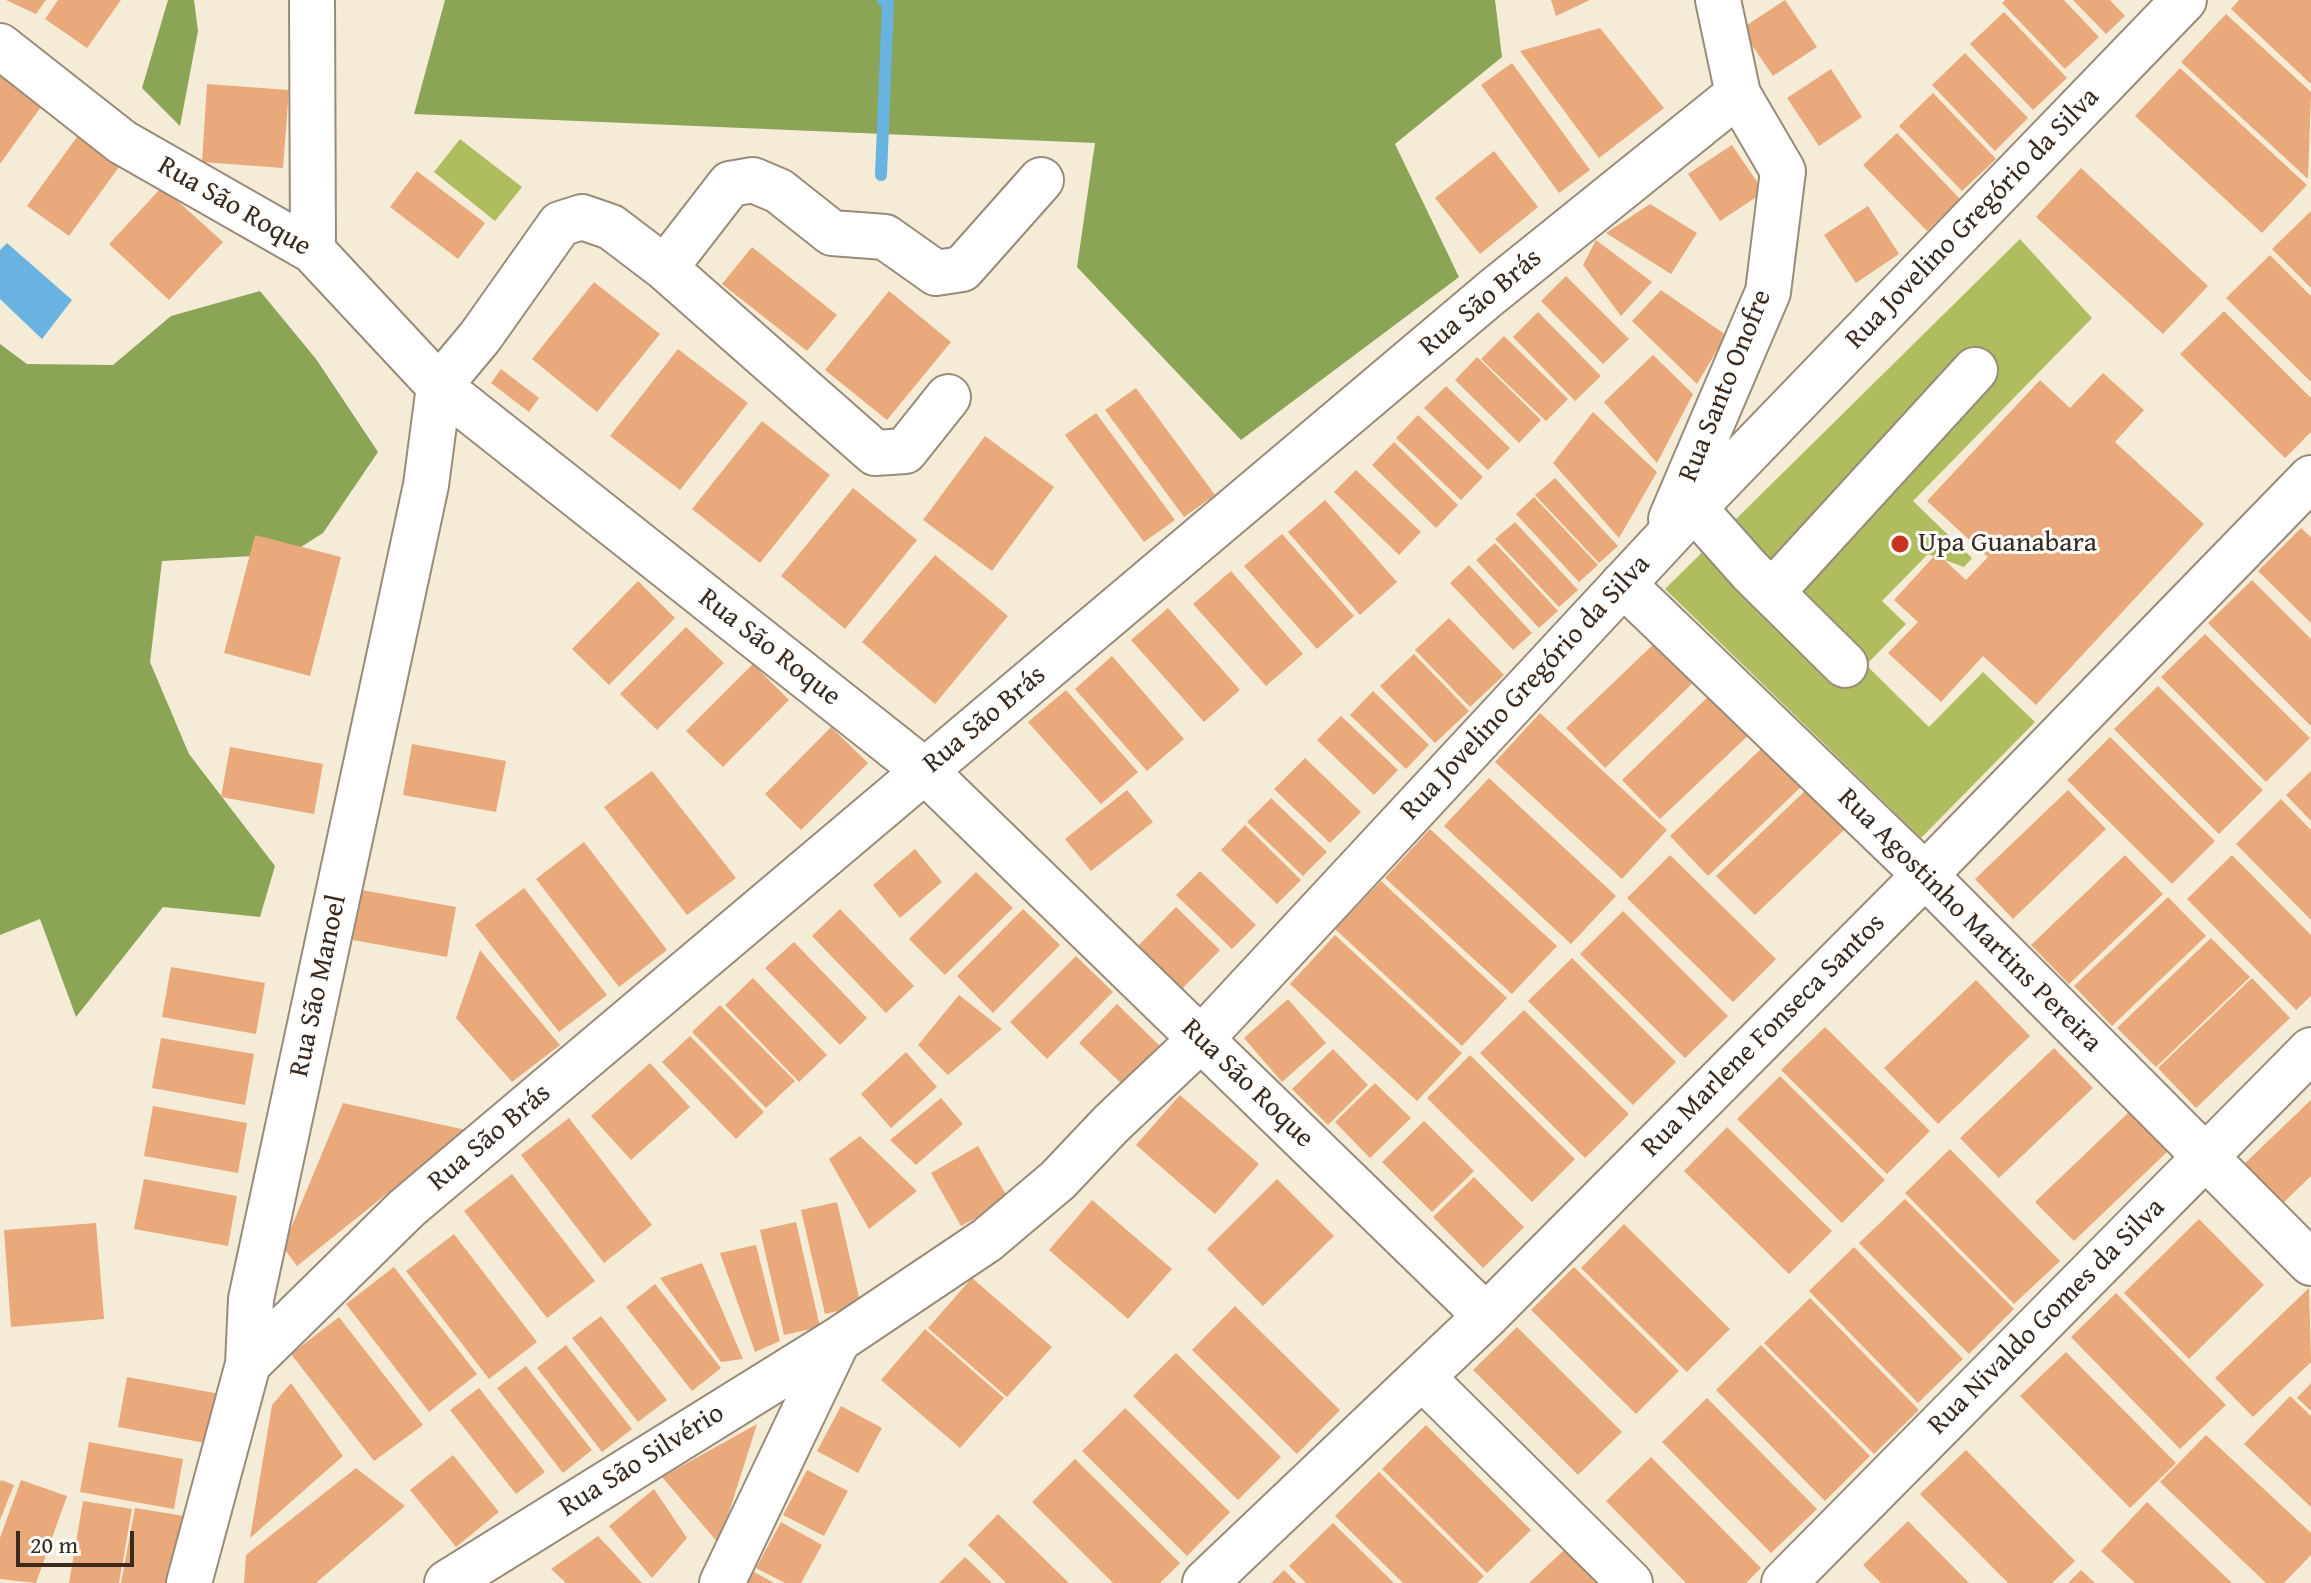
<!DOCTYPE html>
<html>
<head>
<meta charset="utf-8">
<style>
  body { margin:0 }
  #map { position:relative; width:2311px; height:1583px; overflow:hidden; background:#f4ecd7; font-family:"Gentium Book Plus",serif }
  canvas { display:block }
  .scale { position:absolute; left:16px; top:1531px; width:118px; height:36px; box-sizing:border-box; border:4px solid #3b2a1e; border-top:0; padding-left:10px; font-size:24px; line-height:28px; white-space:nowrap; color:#3b2a1e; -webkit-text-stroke:6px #fff; paint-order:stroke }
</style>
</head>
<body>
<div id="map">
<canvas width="2311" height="1583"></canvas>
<div class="scale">20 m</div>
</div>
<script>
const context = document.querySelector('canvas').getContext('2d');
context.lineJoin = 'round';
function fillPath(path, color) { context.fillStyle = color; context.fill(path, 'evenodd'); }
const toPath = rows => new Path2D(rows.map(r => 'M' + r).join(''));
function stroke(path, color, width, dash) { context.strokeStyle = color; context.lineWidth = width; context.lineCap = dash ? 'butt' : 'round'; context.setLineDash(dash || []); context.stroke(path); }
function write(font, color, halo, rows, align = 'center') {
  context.font = font + ' "Gentium Book Plus",serif'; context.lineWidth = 6; context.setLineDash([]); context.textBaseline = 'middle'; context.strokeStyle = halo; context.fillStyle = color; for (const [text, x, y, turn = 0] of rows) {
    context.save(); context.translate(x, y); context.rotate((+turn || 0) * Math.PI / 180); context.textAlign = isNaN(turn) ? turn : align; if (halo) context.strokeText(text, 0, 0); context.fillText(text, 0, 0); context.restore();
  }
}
const green = toPath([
  [460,139,522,187,495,221,434,172],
  [2020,239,2092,318,1913,501,1972,558,1964,567,1928,554,1882,601,1906,624,1866,665,1929,727,1983,672,2035,722,1921,838,1665,589]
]);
const forest = toPath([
  [168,0,194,0,198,31,180,126,142,88],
  [445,0,1495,0,1502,57,1395,144,1459,277,1241,440,1077,267,1095,143,414,114],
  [260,291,316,359,378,452,323,533,290,554,162,561,150,662,189,754,275,866,260,917,163,907,76,1017,40,919,0,935,0,344,27,364,113,365,171,316]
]);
const water = toPath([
  [7,243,72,300,42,339,0,299,0,250]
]);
const stream = toPath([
  [881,175,888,3,883,0]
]);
const building = toPath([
  [6,0,46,0,36,14],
  [58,0,121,0,87,48,45,19],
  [1551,0,1590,0,1556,16],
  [1785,0,1817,47,1773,76,1741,29],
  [2005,0,2064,0,2099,37,2065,69,2002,3],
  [2073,0,2110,0,2125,16,2106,34],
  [2239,0,2311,0,2311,84,2231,9],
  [2004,12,2067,78,2033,110,1970,44],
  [2226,14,2311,92,2308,179,2181,62],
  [1600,28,1664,108,1599,158,1520,51],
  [1965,53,2028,118,1995,151,1932,85],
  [1512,63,1590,170,1559,193,1481,85],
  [2180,68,2307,185,2262,233,2135,116],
  [1831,69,1862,117,1819,146,1787,98],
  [1,74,43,104,0,164,0,75],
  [207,84,289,90,283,168,202,162],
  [1933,93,1996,159,1962,191,1899,126],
  [82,130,124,160,69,236,27,206],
  [1897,133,1960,199,1927,231,1863,165],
  [1732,145,1764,192,1720,221,1688,174],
  [1494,151,1538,207,1480,254,1435,198],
  [2081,168,2208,286,2163,334,2036,217],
  [417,171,485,223,458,259,390,207],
  [162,187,223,242,169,300,109,244],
  [1650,204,1697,233,1671,274,1606,233],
  [1868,206,1899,254,1856,283,1824,235],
  [2311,211,2311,288,2272,249],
  [1596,240,1652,282,1621,316,1583,265],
  [752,247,837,315,807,351,722,284],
  [2270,255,2311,296,2311,382,2226,298],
  [1566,276,1629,339,1603,364,1541,301],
  [594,282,660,334,597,412,532,359],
  [1661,290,1726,335,1697,384,1632,321],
  [889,291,951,342,887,420,825,370],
  [2224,311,2311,398,2311,432,2285,458,2180,354],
  [1538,312,1601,376,1575,401,1513,337],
  [1504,336,1568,399,1546,421,1481,359],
  [678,349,748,403,680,490,610,436],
  [1653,355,1693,394,1657,463,1604,402],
  [1477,357,1541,420,1519,443,1455,380],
  [501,369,539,398,529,412,491,383],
  [2103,373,2144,410,2115,442,2204,524,2036,705,1983,656,1941,702,1888,653,1918,622,1894,600,1937,553,1966,580,1988,557,1927,501,2040,380,2070,408],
  [1446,386,1510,448,1488,470,1424,408],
  [1136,388,1215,495,1184,517,1105,410],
  [1593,412,1657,472,1619,538,1553,463],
  [1096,413,1175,520,1144,542,1065,435],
  [1418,415,1483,477,1461,500,1396,438],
  [762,421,830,475,760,563,692,509],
  [985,436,1054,487,992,571,923,520],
  [1394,442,1458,505,1436,528,1372,465],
  [1356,470,1421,532,1399,555,1334,492],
  [1555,478,1618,546,1599,563,1535,495],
  [853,488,917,540,845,629,781,576],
  [1534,497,1598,565,1579,582,1516,514],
  [1325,500,1397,582,1360,615,1288,532],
  [1515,522,1578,590,1559,607,1495,539],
  [2301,528,2311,537,2311,623,2258,571],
  [1282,534,1354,616,1317,649,1244,566],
  [255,535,341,557,310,676,224,653],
  [1495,543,1558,611,1539,628,1476,560],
  [935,555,1008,616,935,704,862,642],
  [1469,565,1532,633,1513,650,1450,583],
  [1231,571,1303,654,1266,686,1193,604],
  [2252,580,2311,639,2311,726,2208,623],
  [638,581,675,618,609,685,572,649],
  [1168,608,1240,690,1204,722,1131,640],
  [1449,618,1504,675,1470,707,1415,650],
  [686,627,724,663,657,730,620,694],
  [2205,634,2310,738,2266,782,2161,677],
  [1660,638,1698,678,1605,768,1566,728],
  [1414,654,1469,711,1435,743,1380,686],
  [1112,656,1184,739,1147,771,1075,689],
  [753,664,789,700,723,767,686,731],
  [2158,686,2263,790,2219,834,2114,729],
  [1066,690,1138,772,1101,804,1028,722],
  [1715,690,1754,730,1660,819,1622,780],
  [1373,691,1429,745,1406,769,1350,715],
  [1540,713,1667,830,1622,879,1495,762],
  [1341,716,1398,770,1374,795,1317,740],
  [831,727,868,763,801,830,765,794],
  [2110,737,2215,841,2172,884,2067,780],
  [412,744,506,761,496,812,403,795],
  [230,747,323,764,314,814,221,797],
  [1763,747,1802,786,1708,876,1670,836],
  [1305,758,1361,812,1330,843,1274,789],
  [652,771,736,878,687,915,604,807],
  [2311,771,2311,821,2286,795],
  [1489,778,1616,896,1571,944,1444,826],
  [1810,786,1848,826,1755,915,1716,876],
  [1127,790,1153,822,1091,871,1065,839],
  [2068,790,2106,829,2013,919,1975,879],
  [1271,798,1327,852,1303,876,1247,822],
  [2281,799,2311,830,2311,920,2236,844],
  [1245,825,1301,880,1277,904,1221,850],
  [1430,829,1557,946,1512,994,1385,878],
  [584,842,667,950,619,987,536,879],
  [915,849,942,882,900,918,873,885],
  [1670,855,1776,959,1733,1002,1627,898],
  [2125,855,2163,894,2069,984,2031,945],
  [2232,855,2311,935,2311,996,2296,1010,2187,899],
  [1200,871,1256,925,1232,949,1176,895],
  [976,872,1013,908,945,975,909,939],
  [1381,881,1507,998,1462,1046,1335,929],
  [524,888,607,995,559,1032,475,925],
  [362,890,456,907,447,957,353,940],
  [2168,897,2206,936,2112,1026,2074,986],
  [1176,907,1220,950,1182,989,1138,946],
  [840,909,914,986,886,1013,812,936],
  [1023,909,1060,945,993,1013,957,976],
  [1623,911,1728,1016,1685,1058,1580,954],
  [1335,935,1462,1053,1417,1101,1290,984],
  [2211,938,2250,977,2156,1067,2117,1028],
  [794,942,867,1018,840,1045,765,968],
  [480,950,560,1045,512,1082,456,1018],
  [1076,956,1113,992,1047,1059,1010,1022],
  [1572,958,1676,1062,1633,1105,1528,1001],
  [171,967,265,983,256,1034,162,1017],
  [753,978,827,1055,799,1082,725,1005],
  [2252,978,2290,1018,2196,1108,2158,1068],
  [1976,980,2030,1036,1938,1124,1884,1068],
  [959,995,1002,1029,948,1075,918,1045],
  [1288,999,1326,1043,1282,1082,1244,1038],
  [1117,1004,1161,1047,1123,1085,1079,1043],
  [720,1005,795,1081,766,1108,692,1032],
  [1524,1010,1629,1114,1585,1158,1480,1053],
  [1825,1027,1930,1131,1887,1174,1781,1070],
  [690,1036,764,1112,736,1139,662,1062],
  [161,1038,254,1054,245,1105,152,1088],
  [2054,1048,2093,1088,1999,1178,1960,1138],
  [1333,1049,1368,1085,1328,1125,1292,1089],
  [906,1052,937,1087,891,1128,861,1094],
  [1470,1055,1575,1159,1532,1202,1427,1098],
  [650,1063,690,1107,631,1160,591,1116],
  [1780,1076,1885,1180,1842,1223,1737,1119],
  [1375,1083,1411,1118,1370,1158,1335,1122],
  [1180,1095,1259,1164,1215,1214,1136,1145],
  [941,1098,963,1124,916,1165,890,1140],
  [2311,1100,2311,1176,2280,1206,2242,1166],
  [343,1103,466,1130,297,1266,283,1247],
  [153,1106,247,1123,238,1173,144,1156],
  [2129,1112,2167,1152,2074,1241,2035,1202],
  [569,1118,652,1225,604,1263,521,1155],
  [1424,1121,1474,1171,1432,1212,1382,1162],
  [1727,1127,1832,1231,1789,1274,1684,1171],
  [860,1136,917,1191,869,1229,829,1159],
  [978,1146,1009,1200,961,1226,931,1173],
  [1950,1149,2060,1261,2014,1304,1905,1193],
  [512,1174,595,1281,547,1318,464,1211],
  [1474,1177,1524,1227,1483,1268,1433,1217],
  [144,1179,237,1196,228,1246,134,1229],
  [1277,1179,1334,1236,1263,1306,1207,1249],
  [1905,1199,2014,1309,1969,1354,1859,1243],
  [1092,1200,1172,1269,1128,1319,1049,1250],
  [837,1202,861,1306,825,1314,801,1210],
  [2199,1219,2264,1285,2189,1359,2124,1293],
  [796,1222,820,1327,784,1335,760,1230],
  [96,1223,104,1319,11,1327,4,1230],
  [1624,1224,1730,1329,1687,1372,1581,1268],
  [454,1234,537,1342,489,1379,406,1271],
  [756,1245,780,1341,755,1352,720,1253],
  [1854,1247,1963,1359,1918,1403,1809,1291],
  [702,1263,743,1359,721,1362,660,1278],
  [394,1267,477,1374,429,1412,346,1304],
  [1574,1267,1679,1371,1636,1414,1531,1310],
  [972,1278,1052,1347,1007,1397,928,1328],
  [655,1284,721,1368,692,1391,626,1307],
  [2309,1288,2311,1362,2253,1417,2215,1378],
  [2116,1293,2226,1405,2180,1449,2071,1337],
  [1810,1298,1919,1410,1874,1454,1764,1343],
  [1235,1306,1340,1410,1297,1454,1192,1350],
  [601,1316,667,1400,638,1422,572,1338],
  [339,1317,423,1425,374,1461,291,1354],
  [1517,1327,1622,1432,1578,1475,1473,1370],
  [925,1329,1004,1398,960,1448,881,1380],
  [566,1345,632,1429,602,1452,537,1368],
  [1761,1345,1870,1456,1825,1501,1716,1390],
  [2066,1352,2176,1463,2130,1508,2020,1396],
  [1176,1353,1281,1457,1238,1500,1133,1396],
  [526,1366,592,1450,563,1473,497,1388],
  [127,1377,220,1394,211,1444,118,1427],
  [291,1383,343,1456,250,1538,272,1405],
  [2311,1383,2311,1411,2297,1398],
  [479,1388,545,1472,516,1494,450,1410],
  [2290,1396,2311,1416,2311,1507,2244,1444],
  [1707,1398,1817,1509,1771,1553,1662,1442],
  [841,1406,882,1428,858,1473,817,1451],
  [1125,1408,1230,1512,1187,1556,1082,1451],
  [757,1424,719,1544,662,1477],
  [1426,1425,1531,1530,1487,1573,1382,1469],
  [2206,1435,2311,1533,2311,1555,2284,1583,2266,1583,2160,1482],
  [89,1442,183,1459,174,1509,80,1492],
  [1966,1450,2075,1561,2052,1583,2008,1583,1920,1494],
  [453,1455,499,1512,456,1547,410,1490],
  [1651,1457,1761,1568,1746,1583,1686,1583,1606,1501],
  [1075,1459,1180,1563,1160,1583,1113,1583,1032,1502],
  [356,1468,405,1506,316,1583,244,1583,246,1555],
  [807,1470,848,1491,824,1536,783,1515],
  [1379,1472,1484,1576,1477,1583,1403,1583,1335,1516],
  [1,1480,14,1485,0,1520,0,1483],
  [21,1480,67,1496,36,1583,0,1579,0,1538],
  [654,1489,687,1538,652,1578,609,1526],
  [83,1501,132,1509,119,1583,69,1583],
  [2147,1502,2232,1583,2135,1583,2101,1551],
  [135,1508,184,1516,172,1583,121,1583],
  [998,1514,1069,1583,1006,1583,968,1545],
  [1908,1521,1969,1583,1881,1583,1863,1565],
  [781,1522,822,1545,801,1583,785,1583,756,1568],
  [1333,1523,1394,1583,1306,1583,1289,1566],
  [598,1536,642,1583,566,1583,551,1569],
  [1564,1550,1596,1583,1529,1583],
  [965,1557,992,1583,939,1583],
  [749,1569,774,1583,742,1583],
  [1284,1570,1297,1583,1271,1583],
  [2081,1570,2095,1583,2068,1583]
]);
const minor = toPath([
  [312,0,313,251],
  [0,46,122,142,313,251,439,386,925,771,1486,1316],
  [665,268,730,184,753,180,779,191,832,233,885,237,936,273,962,269,1041,180],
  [1694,508,1750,571,1845,665],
  [1671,519,1768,292,1783,171,1738,94,1718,0],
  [1623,584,1925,875,2311,1263],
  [1772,592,1975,370],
  [248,1364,407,1208,1491,293,1738,94],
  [1423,1378,1630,1583],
  [189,1583,248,1364,251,1299,426,485,439,386,480,337,560,224,582,217,611,227,665,268,875,453,905,451,948,397],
  [447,1583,838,1340,987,1240,1058,1180,1111,1124,1201,1039,1694,508,2184,0],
  [722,1583,838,1340],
  [1205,1583,1486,1316,1925,875,2311,478],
  [1784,1583,2311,1050]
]);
const markers = [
  [1900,544,10,"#c8321e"]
];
const streetNames = [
  ["Rua São Roque",234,207,30],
  ["Rua Jovelino Gregório da Silva",1973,219,-46],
  ["Rua São Brás",1481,303,-40],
  ["Rua Santo Onofre",1726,386,-68],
  ["Rua São Roque",769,648,38],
  ["Rua Jovelino Gregório da Silva",1526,688,-47],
  ["Rua São Brás",985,720,-40],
  ["Rua Agostinho Martins Pereira",1969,921,45],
  ["Rua São Manoel",319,986,-78],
  ["Rua Marlene Fonseca Santos",1764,1036,-45],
  ["Rua São Roque",1247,1084,44],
  ["Rua São Brás",490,1138,-40],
  ["Rua Nivaldo Gomes da Silva",2047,1317,-45],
  ["Rua São Silvério",642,1461,-32]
];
const poiNames = [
  ["Upa Guanabara",1918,544]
];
fillPath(green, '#afbd5f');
fillPath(forest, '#8ba456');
fillPath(water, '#69b3e1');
stroke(stream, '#69b3e1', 12);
fillPath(building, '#eaa97a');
stroke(minor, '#988b7a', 48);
stroke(minor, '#fff', 44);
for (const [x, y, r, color] of markers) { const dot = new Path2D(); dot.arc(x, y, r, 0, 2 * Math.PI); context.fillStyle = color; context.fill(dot); stroke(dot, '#fff', 3); }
write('28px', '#3b2a1e', '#fff', streetNames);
write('28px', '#3b2a1e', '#fff', poiNames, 'left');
</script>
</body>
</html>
